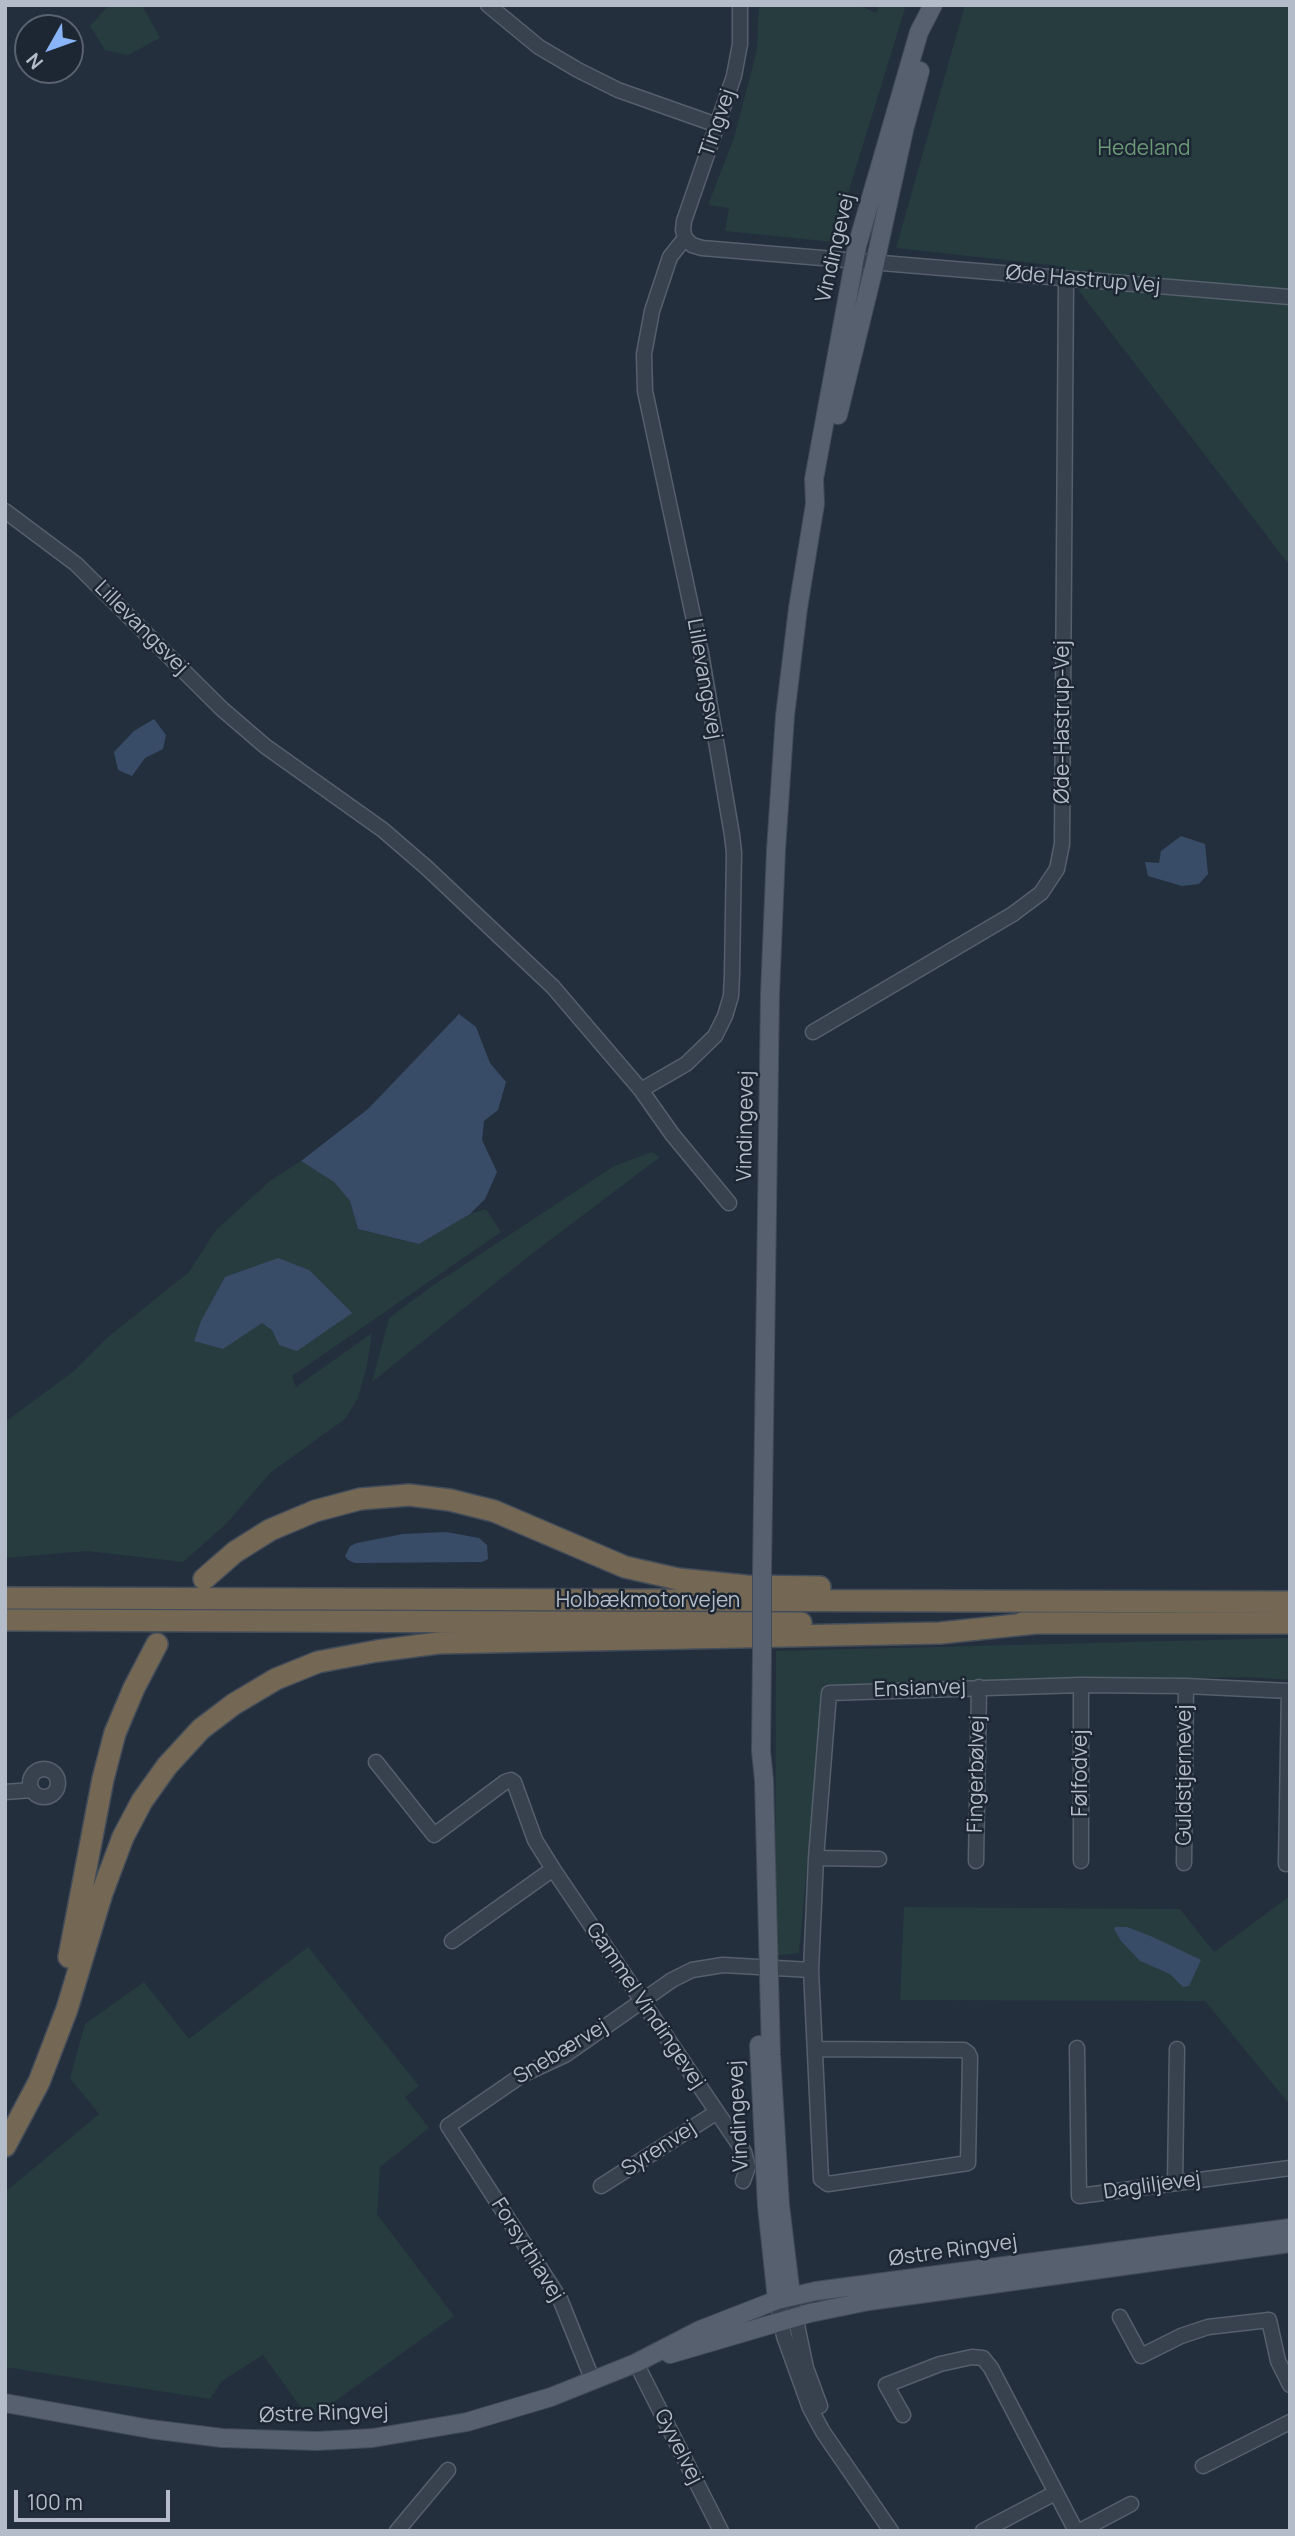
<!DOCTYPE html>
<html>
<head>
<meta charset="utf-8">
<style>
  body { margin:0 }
  #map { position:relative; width:1295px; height:2536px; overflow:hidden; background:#242f3e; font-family:Manrope,sans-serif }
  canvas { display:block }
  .frame { position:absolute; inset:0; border:7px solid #b4bcc9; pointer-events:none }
  .north { position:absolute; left:14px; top:14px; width:70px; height:70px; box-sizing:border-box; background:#1d2633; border:2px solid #59626f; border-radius:50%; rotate:230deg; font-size:19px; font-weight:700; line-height:28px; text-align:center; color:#b4bcc9 }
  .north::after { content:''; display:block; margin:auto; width:24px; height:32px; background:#8ab4f8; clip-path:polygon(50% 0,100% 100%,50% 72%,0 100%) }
  .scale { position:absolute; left:14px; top:2490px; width:156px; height:32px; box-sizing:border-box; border:4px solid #b4bcc9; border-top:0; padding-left:9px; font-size:21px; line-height:24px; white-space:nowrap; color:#b4bcc9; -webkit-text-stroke:5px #1d2633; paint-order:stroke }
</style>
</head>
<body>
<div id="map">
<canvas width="1295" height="2536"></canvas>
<div class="frame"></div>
<div class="north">N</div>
<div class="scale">100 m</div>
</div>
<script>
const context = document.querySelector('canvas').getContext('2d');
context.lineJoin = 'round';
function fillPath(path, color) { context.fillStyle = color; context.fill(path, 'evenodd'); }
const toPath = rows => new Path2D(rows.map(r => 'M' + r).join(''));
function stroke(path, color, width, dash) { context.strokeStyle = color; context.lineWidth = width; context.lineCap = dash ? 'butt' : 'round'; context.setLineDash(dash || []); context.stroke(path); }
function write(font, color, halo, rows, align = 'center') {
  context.font = font + ' Manrope,sans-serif'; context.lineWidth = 5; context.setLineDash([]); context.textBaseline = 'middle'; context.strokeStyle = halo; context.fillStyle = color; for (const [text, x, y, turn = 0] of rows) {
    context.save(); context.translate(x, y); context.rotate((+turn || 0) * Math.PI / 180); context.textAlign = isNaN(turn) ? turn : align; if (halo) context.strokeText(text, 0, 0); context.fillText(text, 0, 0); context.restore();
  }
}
const green = toPath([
  [109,5,142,5,160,38,128,55,105,50,90,26],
  [759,5,859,5,876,13,879,5,906,5,833,242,725,231,729,208,708,205,734,138,757,50],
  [965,5,1290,5,1290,566,1060,266,896,248],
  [652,1152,660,1157,529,1256,372,1382,389,1318,432,1286,614,1166],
  [301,1161,334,1182,350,1201,358,1229,419,1244,470,1214,486,1209,501,1232,292,1376,296,1387,372,1333,367,1365,358,1398,345,1419,270,1473,227,1523,183,1562,87,1551,5,1558,5,1422,74,1371,107,1338,189,1272,216,1230,271,1180],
  [1290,1638,1290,1680,1248,1677,823,1685,799,1953,775,1956,776,1651],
  [1290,1896,1290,2105,1205,2001,900,2000,904,1907,1180,1909,1214,1952],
  [308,1947,419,2086,405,2097,429,2128,380,2167,377,2214,454,2316,320,2412,305,2413,263,2355,222,2381,210,2399,5,2367,5,2192,99,2114,70,2078,85,2024,144,1982,189,2039]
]);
const water = toPath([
  [154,719,166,735,163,749,145,758,132,776,118,770,114,752,134,731],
  [1181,836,1205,844,1208,874,1199,884,1182,886,1148,876,1145,862,1159,863,1161,851],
  [459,1014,476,1027,490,1063,506,1082,498,1110,484,1121,482,1140,497,1172,485,1199,470,1214,419,1244,358,1229,350,1201,334,1182,301,1161,368,1109],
  [278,1258,309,1270,352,1313,297,1351,279,1345,272,1330,262,1323,223,1349,194,1341,201,1321,225,1277],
  [446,1532,479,1538,487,1545,488,1559,482,1562,355,1563,348,1560,345,1556,350,1546,357,1543,403,1534],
  [1115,1927,1127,1927,1153,1937,1201,1960,1189,1986,1183,1987,1170,1974,1140,1961,1121,1941,1114,1929]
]);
const minor = toPath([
  [488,5,539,47,578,70,618,90,717,125],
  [685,238,692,245,702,248,1290,297],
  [685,238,683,230,684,221,734,76,740,44,740,5],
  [5,511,76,564,222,709,265,746,383,830,427,868,553,987,641,1090,686,1064,715,1036,725,1016,731,996,732,974,734,853,732,835,701,653,645,391,644,354,652,311,670,257,685,238],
  [813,1032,1013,914,1041,893,1057,869,1062,844,1066,278],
  [641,1090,672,1134,729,1203],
  [1081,1685,1081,1861],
  [376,1762,434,1835,505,1782,511,1780,514,1782,535,1840,553,1869,744,2152,748,2167,743,2181],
  '30 1783a14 14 0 1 1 28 0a14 14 0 1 1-28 0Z',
  [5,1792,32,1790],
  [816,1858,879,1859],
  [976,1861,979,1687],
  [1184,1863,1186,1686],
  [1286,1864,1289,1691],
  [452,1941,553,1869],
  [1077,2048,1079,2196,1290,2168],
  [815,2049,964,2050,968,2053,970,2057,968,2163,828,2184,821,2179,811,1970,816,1858,829,1693,1081,1685,1186,1686,1290,1691],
  [1175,2183,1177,2049],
  [601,2186,717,2112],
  [791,2296,806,2368,820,2406],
  [777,2300,784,2336,810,2408,823,2432,891,2531],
  [1120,2317,1141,2356,1181,2336,1208,2327,1269,2320,1278,2361,1290,2385],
  [636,2363,721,2531],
  [593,2381,560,2299,448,2126,522,2075,565,2055,672,1980,692,1970,723,1965,811,1970],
  [903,2415,886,2385,940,2364,972,2357,983,2358,991,2368,1076,2531],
  [1203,2466,1290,2422],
  [397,2531,448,2470],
  [983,2531,1055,2493],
  [1080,2531,1131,2504]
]);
const major = toPath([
  [838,415,875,263,904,130,920,71],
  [762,1573,770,994,776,850,785,716,798,608,815,504,814,479,857,246,919,32,933,5],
  [762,1649,761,1751,764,1780,771,2055,780,2205,791,2296],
  [759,2045,767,2207,777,2300],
  [670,2354,810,2313,869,2301,1290,2243],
  [5,2403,150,2429,222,2438,317,2441,373,2438,467,2422,551,2397,636,2363,700,2330,777,2300,816,2291,1290,2228]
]);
const highway = toPath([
  [204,1579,235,1552,270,1530,315,1511,360,1499,409,1495,450,1500,494,1511,625,1567,678,1579,746,1586,820,1587],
  [5,1598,1290,1602],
  [5,1620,801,1623],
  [1022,1623,1290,1623],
  [69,1957,103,1779,115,1733,134,1688,157,1644],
  [5,2146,39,2082,67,2009,102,1893,123,1837,142,1801,167,1766,201,1729,234,1704,276,1679,318,1662,377,1651,438,1643,940,1633,1036,1623]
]);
const majorBridge = toPath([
  [762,1649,762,1573]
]);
const streetNames = [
  ["Tingvej",718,123,-71],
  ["Vindingevej",836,248,-77],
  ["Øde Hastrup Vej",1083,280,5],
  ["Lillevangsvej",141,628,45],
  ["Lillevangsvej",704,679,80],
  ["Øde-Hastrup-Vej",1063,722,-90],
  ["Vindingevej",746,1126,-89],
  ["Holbækmotorvejen",648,1601],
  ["Ensianvej",920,1689,-2],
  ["Følfodvej",1081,1773,-90],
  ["Fingerbølvej",977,1774,-89],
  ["Guldstjernevej",1185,1775,-90],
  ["Gammel Vindingevej",645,2006,56],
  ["Snebærvej",561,2052,-31],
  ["Vindingevej",739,2116,-93],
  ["Syrenvej",659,2149,-33],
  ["Dagliljevej",1152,2186,-8],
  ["Forsythiavej",527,2250,58],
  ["Østre Ringvej",953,2251,-8],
  ["Østre Ringvej",324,2414,-2],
  ["Gyvelvej",678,2447,63]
];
const parkNames = [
  ["Hedeland",1144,149]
];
fillPath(green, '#263c3f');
fillPath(water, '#394c67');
stroke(minor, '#565f6c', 17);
stroke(major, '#414a57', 20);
stroke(highway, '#434c59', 24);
stroke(minor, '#38414e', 14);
stroke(major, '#56606e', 18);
stroke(highway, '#746855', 21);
stroke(majorBridge, '#414a57', 20, []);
stroke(majorBridge, '#56606e', 18);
write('21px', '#b4bcc9', '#1d2633', streetNames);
write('21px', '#6b9a76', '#1d2633', parkNames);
</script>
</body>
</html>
